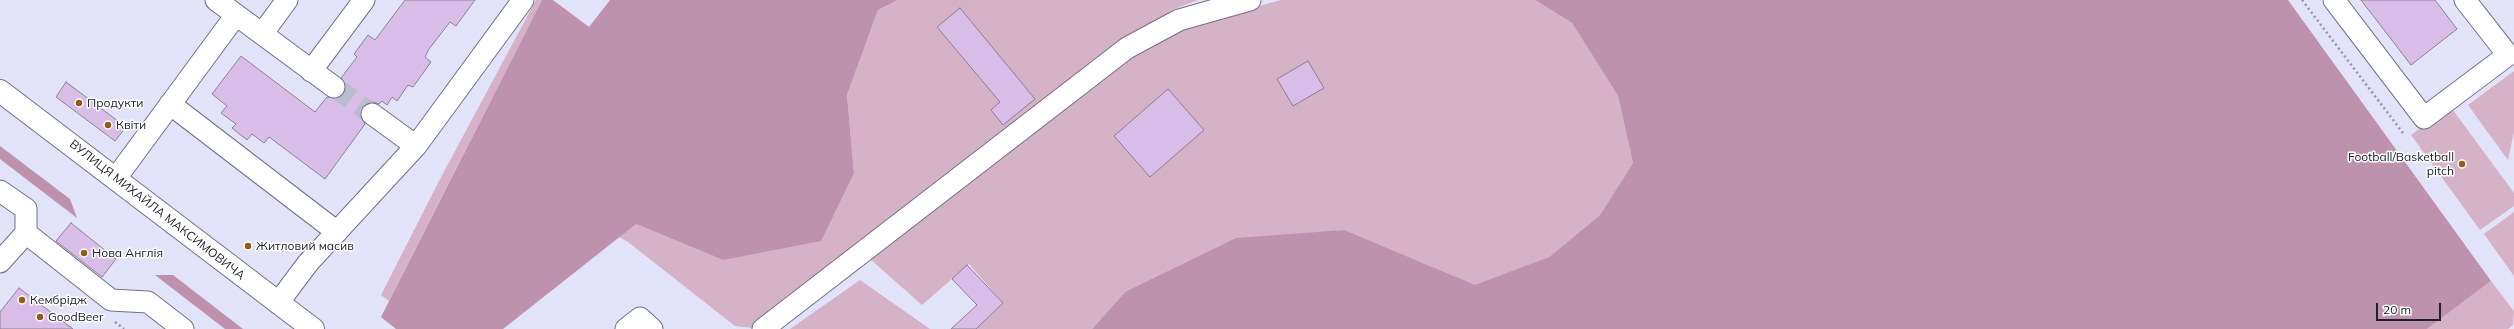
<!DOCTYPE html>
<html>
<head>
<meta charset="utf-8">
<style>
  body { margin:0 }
  #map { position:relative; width:2514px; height:329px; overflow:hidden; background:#e2e2f8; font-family:Mulish,sans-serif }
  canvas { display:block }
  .scale { position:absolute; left:2376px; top:303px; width:65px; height:18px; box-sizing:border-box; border:2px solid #22222a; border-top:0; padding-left:5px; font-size:12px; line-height:14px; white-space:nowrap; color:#22222a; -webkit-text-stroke:3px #fff; paint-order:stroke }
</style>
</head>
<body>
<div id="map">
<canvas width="2514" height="329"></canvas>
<div class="scale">20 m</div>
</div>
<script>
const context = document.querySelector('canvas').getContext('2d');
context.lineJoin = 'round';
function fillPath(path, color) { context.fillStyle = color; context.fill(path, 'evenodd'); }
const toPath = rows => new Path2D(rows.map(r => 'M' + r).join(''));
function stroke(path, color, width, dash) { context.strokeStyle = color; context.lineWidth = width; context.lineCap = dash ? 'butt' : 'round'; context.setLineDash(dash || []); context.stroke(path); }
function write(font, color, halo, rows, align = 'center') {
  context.font = font + ' Mulish,sans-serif'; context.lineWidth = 3; context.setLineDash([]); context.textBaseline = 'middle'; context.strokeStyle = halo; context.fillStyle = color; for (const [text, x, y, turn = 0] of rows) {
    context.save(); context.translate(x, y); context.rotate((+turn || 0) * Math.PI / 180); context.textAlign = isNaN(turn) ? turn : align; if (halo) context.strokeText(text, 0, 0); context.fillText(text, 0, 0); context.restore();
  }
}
const green = toPath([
  [536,0,542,0,389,301,381,295,439,181],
  [898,0,1198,0,1172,10,1056,92,752,328,735,326,628,242,619,237,636,224,723,260,854,173,847,95,878,10],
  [1281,0,1535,0,1572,23,1618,96,1633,163,1600,215,1549,257,1475,286,1415,260,1125,292,1092,329,971,329,980,307,989,317,1003,303,969,264,922,305,869,258,1135,51,1183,27],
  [2514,71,2514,132,2508,160,2468,105],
  [2450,106,2514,193,2514,206,2480,230,2411,135],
  [2514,212,2514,276,2484,234],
  [860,280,930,329,790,329],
  [2491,281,2514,311,2513,325,2508,329,2427,329]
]);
const forest = toPath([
  [542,0,553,0,589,27,610,0,898,0,878,10,847,95,854,173,821,241,723,260,636,224,503,329,396,329,381,317],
  [1535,0,2288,0,2491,281,2427,329,1092,329,1125,292,1236,238,1344,230,1475,285,1549,257,1600,215,1633,163,1618,96,1572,23],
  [0,146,70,199,77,218,0,159],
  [155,275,173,275,243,329,225,329]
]);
const building = toPath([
  [405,0,475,0,456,26,450,22,429,49,425,57,431,62,413,87,408,85,397,101,392,97,387,105,382,101,379,104,373,102,363,107,360,113,365,124,325,179,269,137,264,143,252,134,247,140,232,128,236,124,221,113,227,106,212,94,241,56,315,112,327,97,339,98,346,88,341,78,357,57,354,54,368,35,375,40,405,0],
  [2361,0,2435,0,2457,29,2411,65,2361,0],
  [960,8,1035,99,1003,125,991,110,1000,102,937,27,960,8],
  [1308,61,1324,88,1293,106,1277,79,1308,61],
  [66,82,126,127,115,141,56,97,66,82],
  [1168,89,1204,130,1150,177,1114,136,1168,89],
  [71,223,116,259,102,277,56,241,71,223],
  [967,265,1003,303,976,329,951,329,977,305,952,279,967,265],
  [19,288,73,329,0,329,0,312,19,288]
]);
const minorTunnel = toPath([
  [334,87,372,114]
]);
const path = toPath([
  [2302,0,2403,133],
  [115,322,124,329]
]);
const minor = toPath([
  [216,0,334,87],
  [2334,0,2424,118,2508,55,2465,0],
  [262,34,287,0],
  [311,71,364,0],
  [170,104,337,232],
  [372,114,416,146],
  [116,178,236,15],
  [0,191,26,209,26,233,111,300,148,302,183,329],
  [0,262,26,233],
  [278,303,308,263,416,146,523,0],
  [626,329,640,318,652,329],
  [763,329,1127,48,1179,20,1250,0]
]);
const major = toPath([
  [0,91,313,329]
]);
const markers = [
  [79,103,4,"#935c14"],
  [108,125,4,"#935c14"],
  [2462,164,4,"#935c14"],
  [248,246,4,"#935c14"],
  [84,253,4,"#935c14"],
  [22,300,4,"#935c14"],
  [40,317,4,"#935c14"]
];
const poiNames = [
  ["Продукти",87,103],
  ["Квіти",116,125],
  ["Football/Basketball",2454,157,"right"],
  ["pitch",2454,171,"right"],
  ["Житловий масив",256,246],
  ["Нова Англія",92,253],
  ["Кембрідж",30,300],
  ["GoodBeer",48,317]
];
const streetNames = [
  ["ВУЛИЦЯ МИХАЙЛА МАКСИМОВИЧА",157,210,38]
];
fillPath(green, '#d6b2c7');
fillPath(forest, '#be92ad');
fillPath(building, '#d8bde8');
stroke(building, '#8d8193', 1);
stroke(minorTunnel, '#bcbccf', 21, [21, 10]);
stroke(minor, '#727286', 23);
stroke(major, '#727286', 24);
stroke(path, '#9494a4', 2.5, [2, 3]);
stroke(minor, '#fff', 21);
stroke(major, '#fff', 22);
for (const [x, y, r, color] of markers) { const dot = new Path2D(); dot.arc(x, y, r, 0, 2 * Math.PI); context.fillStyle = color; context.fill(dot); stroke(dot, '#fff', 1.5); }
write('12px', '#22222a', '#fff', poiNames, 'left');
write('12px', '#22222a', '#fff', streetNames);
</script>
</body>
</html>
